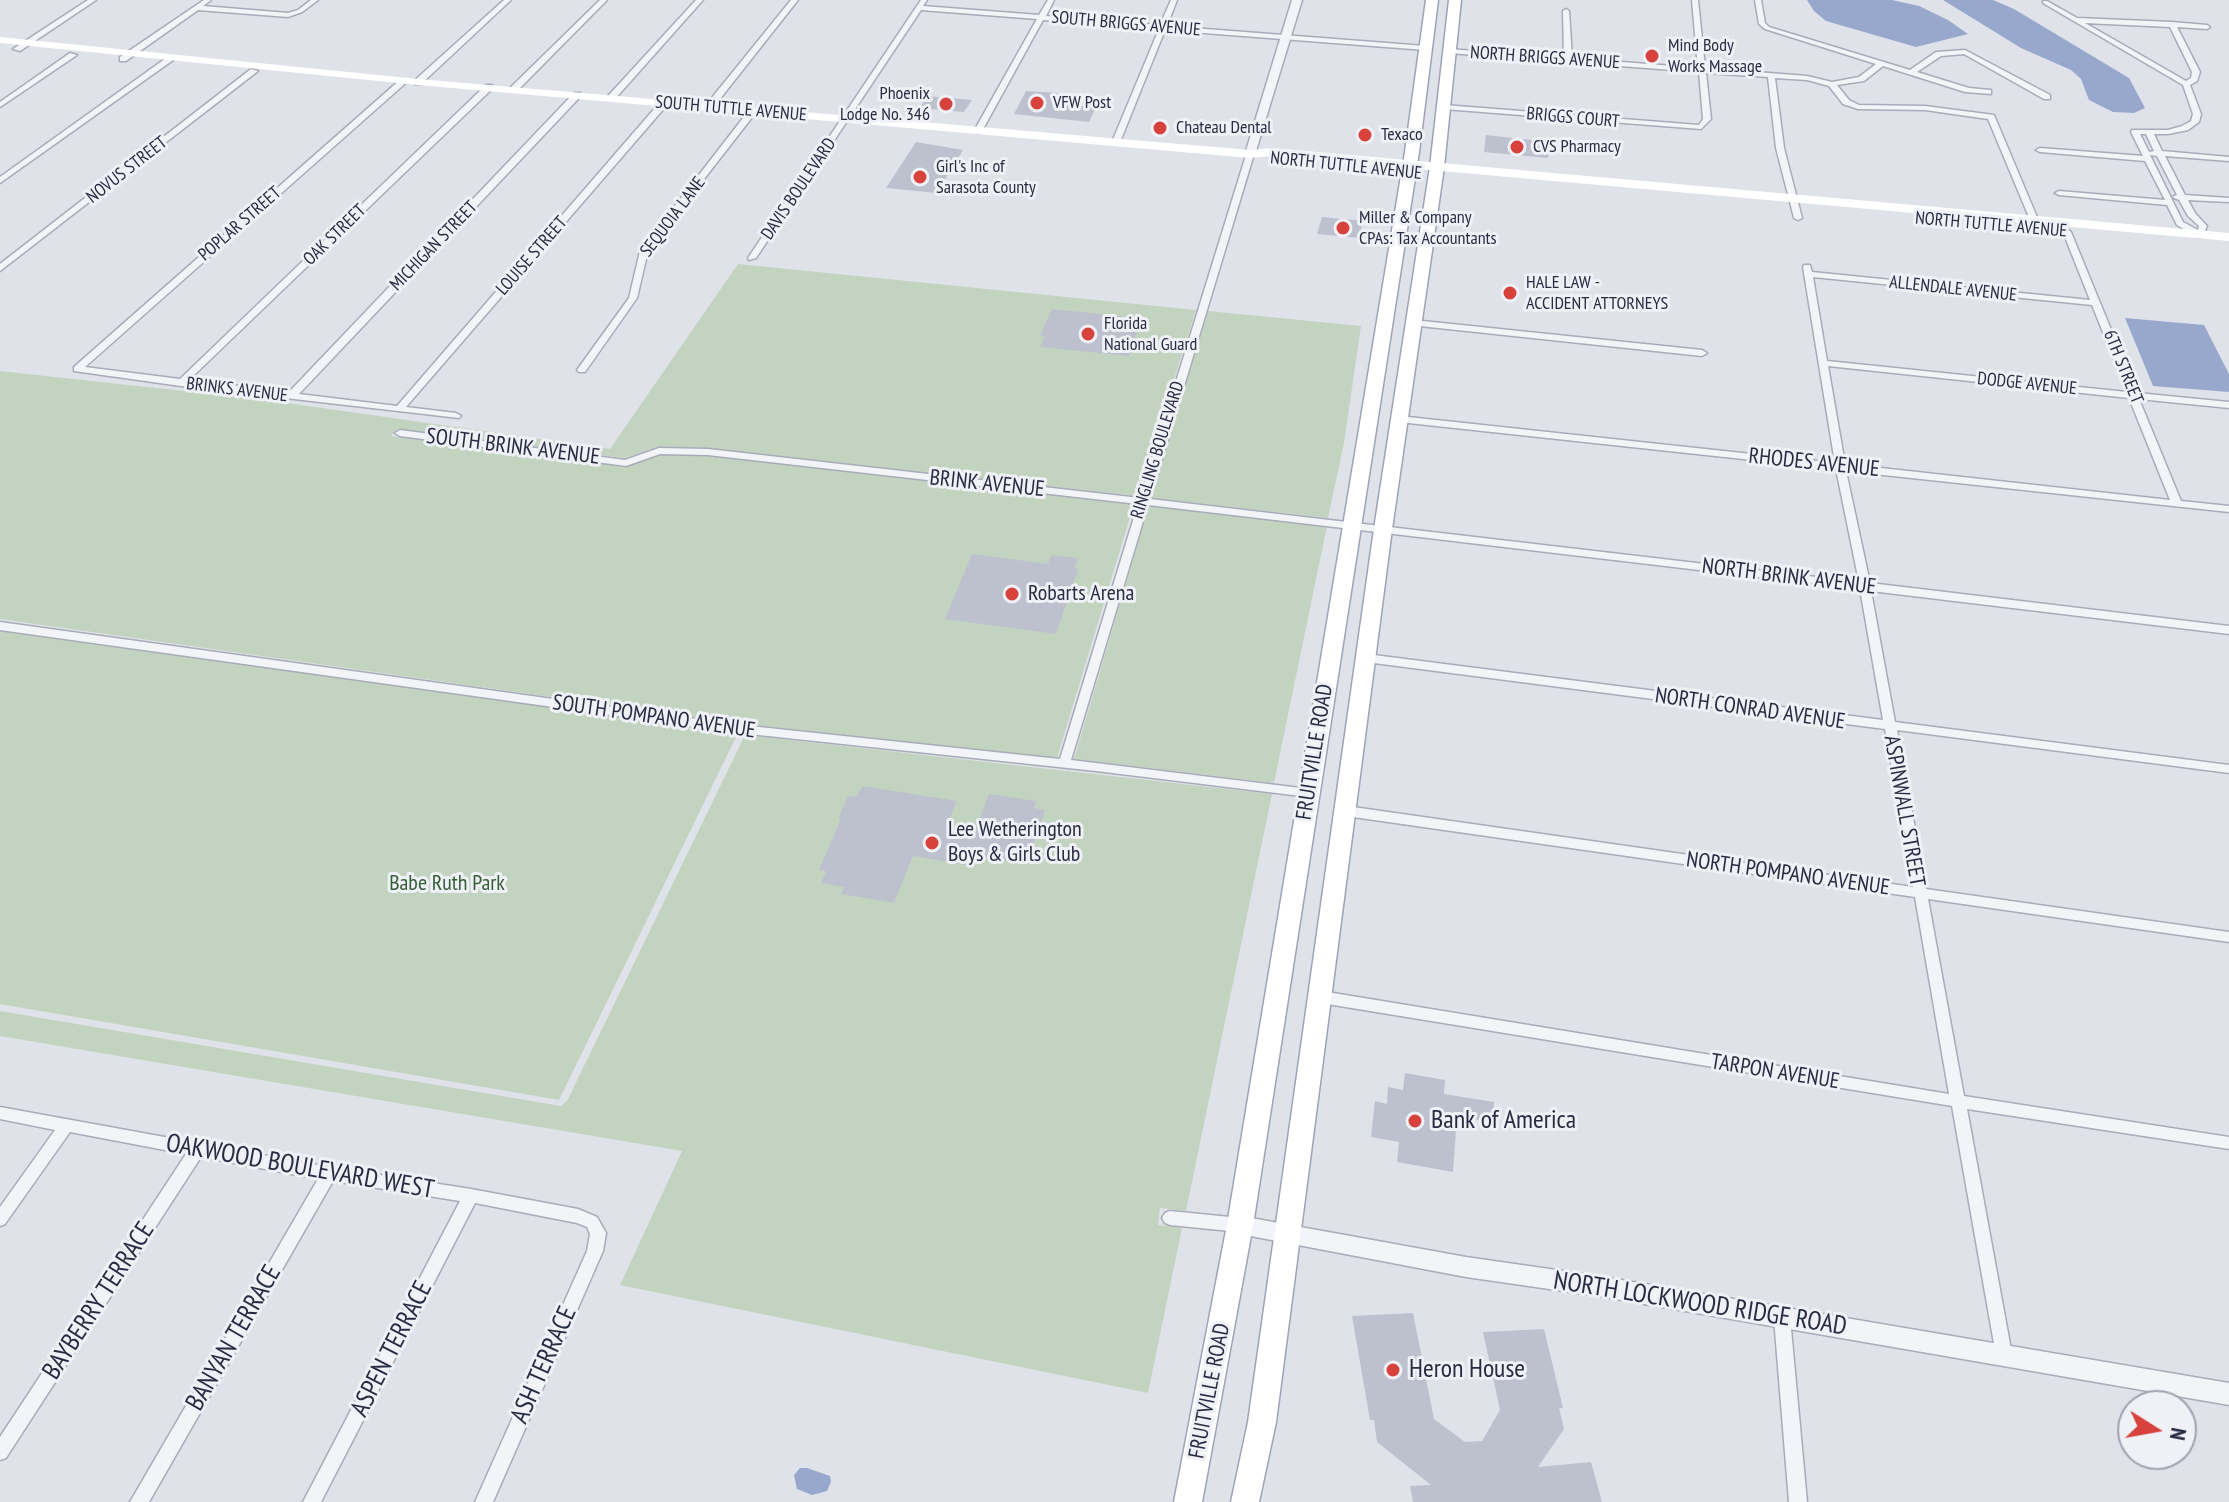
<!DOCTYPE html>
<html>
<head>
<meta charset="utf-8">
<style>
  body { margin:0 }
  #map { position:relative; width:2229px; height:1502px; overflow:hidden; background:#e0e2ea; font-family:"PT Sans Narrow",sans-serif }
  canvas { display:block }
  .north { position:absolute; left:2117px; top:1390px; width:80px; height:80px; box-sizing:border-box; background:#f0f1f7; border:2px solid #a0a2af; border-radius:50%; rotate:101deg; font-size:22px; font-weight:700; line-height:32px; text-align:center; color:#272c43 }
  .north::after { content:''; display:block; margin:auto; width:28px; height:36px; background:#d8423c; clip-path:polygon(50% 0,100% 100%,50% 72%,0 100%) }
</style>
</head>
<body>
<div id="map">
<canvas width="2229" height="1502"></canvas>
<div class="north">N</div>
</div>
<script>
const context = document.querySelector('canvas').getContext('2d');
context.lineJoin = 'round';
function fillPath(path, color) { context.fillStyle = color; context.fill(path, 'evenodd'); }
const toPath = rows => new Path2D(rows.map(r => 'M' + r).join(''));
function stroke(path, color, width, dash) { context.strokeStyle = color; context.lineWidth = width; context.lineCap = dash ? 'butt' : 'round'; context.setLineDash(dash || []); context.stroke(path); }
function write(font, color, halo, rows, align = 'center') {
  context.font = font + ' "PT Sans Narrow",sans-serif'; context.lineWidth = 6; context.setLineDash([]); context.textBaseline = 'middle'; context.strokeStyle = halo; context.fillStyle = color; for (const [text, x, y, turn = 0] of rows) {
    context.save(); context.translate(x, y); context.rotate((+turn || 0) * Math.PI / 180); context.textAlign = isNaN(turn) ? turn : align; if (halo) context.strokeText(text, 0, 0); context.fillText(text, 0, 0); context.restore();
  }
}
const green = toPath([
  [738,264,1196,310,1137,496,695,447,657,447,625,458,397,429,391,436,605,463,624,468,653,456,691,454,1134,504,1057,758,743,724,0,619,0,371,266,400,610,449],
  [1208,311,1361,326,1344,443,1328,518,1151,498],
  [1149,506,1327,526,1274,783,1074,759],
  [0,626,740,729,559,1100,0,1004],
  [745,735,1272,794,1186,1211,1160,1208,1158,1225,1182,1228,1148,1393,620,1285,682,1151,0,1036,0,1011,561,1106,567,1101]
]);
const water = toPath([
  [1807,0,1892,0,1919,6,1948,20,1968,34,1916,47,1826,21,1814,11],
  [1943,0,1993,0,2014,9,2129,78,2145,108,2134,113,2113,112,2089,100,2081,79,2071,70,2021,48],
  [2125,318,2204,325,2229,374,2229,392,2153,386],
  [807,1468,830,1476,831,1482,827,1491,812,1495,797,1489,794,1475,800,1468]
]);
const building = toPath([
  [1026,91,1059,93,1054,104,1096,107,1089,122,1014,114],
  [927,96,972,100,964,112,920,108],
  [1486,135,1549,142,1548,158,1484,152],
  [916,142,963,150,937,193,886,188],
  [1322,217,1363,221,1359,238,1317,234],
  [1052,309,1149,319,1145,332,1137,332,1129,356,1040,347,1045,337,1040,336],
  [972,554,1048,564,1051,555,1078,558,1074,568,1078,569,1056,634,945,619],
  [862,786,957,801,946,827,975,831,989,794,1036,801,1034,808,1045,810,1029,858,1021,857,1019,863,970,855,966,865,913,856,894,903,841,894,844,887,821,883,826,871,819,870,841,819,838,819,848,796,857,797],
  [1405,1073,1445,1080,1444,1094,1494,1102,1493,1122,1457,1116,1453,1172,1397,1162,1399,1142,1371,1137,1375,1101,1387,1104,1388,1087,1403,1090],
  [1413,1313,1434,1419,1465,1442,1482,1441,1500,1410,1483,1332,1544,1329,1563,1408,1559,1408,1564,1429,1538,1467,1591,1462,1602,1502,1413,1502,1410,1486,1431,1485,1377,1442,1374,1420,1370,1420,1352,1316]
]);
const minor = toPath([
  [88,0,96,0,20,51,13,49,88,0],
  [204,0,211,0,203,6,288,13,298,10,311,0,318,0,302,12,288,17,198,10,126,61,120,61,120,57,204,0],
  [504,0,511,0,421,84,415,84,415,80,504,0],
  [600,0,607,0,517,91,511,91,511,87,600,0],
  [696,0,703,0,614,100,608,100,608,96,696,0],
  [791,0,798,0,712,109,706,109,706,105,791,0],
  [921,0,927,0,923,6,1039,15,1048,0,1054,0,1046,16,1160,25,1171,0,1177,0,1167,26,1425,46,1429,48,1425,50,1165,30,1120,142,1116,144,1112,142,1159,29,1043,20,982,131,978,133,974,131,1037,19,921,10,756,258,749,260,748,258,921,0],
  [1692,0,1698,0,1705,68,1807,76,1832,82,1859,77,1876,64,1765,29,1759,24,1755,0,1761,0,1765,23,1769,27,1910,70,1936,52,1965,50,2050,95,2050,99,2044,99,1964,54,1941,56,1917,72,1969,88,1991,90,1991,94,1965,92,1883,66,1864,81,1837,85,1849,100,1859,105,1925,106,1994,115,2042,229,2038,232,2034,229,1988,119,1925,110,1858,109,1843,104,1829,86,1807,80,1775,78,1784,148,1802,218,1798,220,1794,218,1776,148,1768,77,1706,73,1711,119,1701,129,1444,109,1440,107,1444,105,1699,125,1703,119,1699,72,1449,53,1445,51,1449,49,1564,58,1563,11,1566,9,1569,11,1572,58,1698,68,1692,0],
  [2043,1,2047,1,2077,18,2172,22,2207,25,2210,27,2207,29,2177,27,2200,72,2197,81,2190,85,2201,114,2199,122,2188,130,2168,134,2154,134,2162,151,2229,157,2229,161,2165,156,2185,195,2229,198,2229,202,2188,200,2195,213,2207,226,2203,237,2197,237,2177,225,2167,205,2059,195,2055,193,2059,191,2165,200,2145,161,2040,152,2036,150,2040,148,2143,156,2131,132,2132,130,2168,130,2182,126,2191,121,2193,114,2183,85,2043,3,2043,1],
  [2085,23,2170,27,2192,72,2191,78,2186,81,2085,23],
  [2140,134,2146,134,2154,151,2149,152,2140,134],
  [2150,155,2157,156,2177,195,2172,197,2179,200,2188,216,2199,226,2198,230,2183,222,2150,155],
  [70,53,77,55,0,107,0,102,70,53],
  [169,56,176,58,0,183,0,177,169,56],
  [251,69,258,71,0,271,0,264,251,69],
  [401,79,408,81,85,367,180,379,486,85,492,85,492,89,189,380,289,392,574,93,580,93,580,97,299,394,397,406,661,101,667,101,667,105,406,407,456,413,461,416,459,418,181,386,74,371,74,367,401,79],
  [750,109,757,111,648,251,637,298,585,372,579,372,577,370,629,298,640,251,750,109],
  [1247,152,1254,154,1150,499,1859,582,1836,469,1399,422,1394,419,1399,416,1835,463,1803,267,1804,265,1810,265,1812,272,2090,300,2063,232,2067,229,2071,232,2137,393,2229,402,2229,408,2139,399,2181,501,2229,506,2229,512,1846,471,1870,583,2229,626,2229,634,1871,591,1895,722,2229,765,2229,773,1897,730,1926,889,2229,932,2229,942,1928,899,1964,1096,2229,1137,2229,1149,1967,1109,2012,1355,2010,1360,2004,1363,1998,1360,1996,1355,1952,1106,1321,1003,1316,1001,1314,997,1316,993,1321,991,1949,1094,1915,897,1346,816,1342,814,1340,811,1342,808,1346,806,1913,887,1885,729,1366,662,1360,658,1366,654,1883,720,1860,589,1148,505,1071,760,1309,789,1315,793,1309,797,1096,771,740,733,0,630,0,622,740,725,1060,759,1138,504,708,455,660,454,626,466,400,436,395,433,400,430,625,460,659,448,708,449,1140,498,1247,152],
  [1813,277,2092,305,2127,392,1827,361,1813,277],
  [1828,366,2129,398,2170,500,1845,464,1828,366],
  [1413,320,1702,350,1707,353,1702,356,1410,325,1408,323,1413,320],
  [0,1107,329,1167,471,1189,578,1209,597,1217,606,1233,603,1251,493,1502,475,1502,587,1251,590,1234,587,1227,577,1223,475,1203,321,1502,303,1502,460,1201,333,1181,149,1502,130,1502,318,1179,201,1157,6,1458,0,1460,0,1437,186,1154,70,1132,5,1224,0,1226,0,1207,55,1130,0,1119,0,1107],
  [1170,1211,1240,1218,1245,1220,1248,1225,1245,1230,1240,1232,1170,1225,1165,1223,1162,1218,1165,1213,1170,1211],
  [1782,1310,1788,1313,1790,1318,1807,1502,1789,1502,1774,1318,1776,1313,1782,1310]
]);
const tertiary = toPath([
  [1292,0,1302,0,1255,154,1246,156,1245,154,1292,0],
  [1240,1216,1466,1257,1598,1276,2229,1383,2229,1405,1598,1296,1466,1277,1240,1234,1233,1232,1230,1225,1233,1218,1240,1216]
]);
const secondary = toPath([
  [0,37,418,79,1250,150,1272,148,2229,233,2229,241,1272,156,1250,158,418,85,0,43,0,37]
]);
const primary = toPath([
  [1426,0,1438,0,1419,152,1253,1225,1202,1502,1174,1502,1227,1225,1405,152,1426,0],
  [1449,0,1461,0,1444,167,1392,529,1276,1422,1259,1502,1231,1502,1248,1422,1374,529,1430,167,1449,0]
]);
const markers = [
  [1652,56,8,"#d8423c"],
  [1037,103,8,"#d8423c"],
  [946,104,8,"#d8423c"],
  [1160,128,8,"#d8423c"],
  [1365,135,8,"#d8423c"],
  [1517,147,8,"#d8423c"],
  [920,177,8,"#d8423c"],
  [1343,228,8,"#d8423c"],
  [1510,293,8,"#d8423c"],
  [1088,334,8,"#d8423c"],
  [1012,594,8,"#d8423c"],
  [932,843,8,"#d8423c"],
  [1415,1121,8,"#d8423c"],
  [1393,1370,8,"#d8423c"]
];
const farStreetnames = [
  ["SOUTH BRIGGS AVENUE",1126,24,5],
  ["NORTH BRIGGS AVENUE",1545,58,4],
  ["SOUTH TUTTLE AVENUE",731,109,5],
  ["BRIGGS COURT",1573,118,5],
  ["NORTH TUTTLE AVENUE",1346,166,6],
  ["NOVUS STREET",127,170,-38],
  ["DAVIS BOULEVARD",799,189,-56],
  ["SEQUOIA LANE",673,217,-53],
  ["POPLAR STREET",240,224,-41],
  ["NORTH TUTTLE AVENUE",1991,225,5],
  ["OAK STREET",335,235,-44],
  ["MICHIGAN STREET",434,246,-46],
  ["LOUISE STREET",532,256,-49],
  ["ALLENDALE AVENUE",1953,289,6],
  ["6TH STREET",2123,367,68],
  ["DODGE AVENUE",2027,384,6],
  ["BRINKS AVENUE",237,390,7],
  ["RINGLING BOULEVARD",1158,450,-73]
];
const farPoinames = [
  ["Mind Body",1668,46],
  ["Works Massage",1668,67],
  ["Phoenix",930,94,"right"],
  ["Lodge No. 346",930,115,"right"],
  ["VFW Post",1053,103],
  ["Chateau Dental",1176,128],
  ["Texaco",1381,135],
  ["CVS Pharmacy",1533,147],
  ["Girl's Inc of",936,167],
  ["Sarasota County",936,188],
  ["Miller & Company",1359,218],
  ["CPAs: Tax Accountants",1359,239],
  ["HALE LAW -",1526,283],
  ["ACCIDENT ATTORNEYS",1526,304],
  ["Florida",1104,324],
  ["National Guard",1104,345]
];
const streetNames = [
  ["SOUTH BRINK AVENUE",513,447,7],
  ["RHODES AVENUE",1814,463,6],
  ["BRINK AVENUE",987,484,6],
  ["NORTH BRINK AVENUE",1789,577,7],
  ["NORTH CONRAD AVENUE",1750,709,8],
  ["SOUTH POMPANO AVENUE",654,717,8],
  ["FRUITVILLE ROAD",1315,752,-81],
  ["ASPINWALL STREET",1904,811,80],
  ["NORTH POMPANO AVENUE",1788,874,8],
  ["TARPON AVENUE",1775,1072,9],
  ["FRUITVILLE ROAD",1210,1391,-79]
];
const poiNames = [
  ["Robarts Arena",1028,594],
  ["Lee Wetherington",948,830],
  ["Boys & Girls Club",948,855]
];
const parkNames = [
  ["Babe Ruth Park",447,884]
];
const nearPoinames = [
  ["Bank of America",1431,1121],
  ["Heron House",1409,1370]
];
const nearStreetnames = [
  ["OAKWOOD BOULEVARD WEST",300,1167,10],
  ["BAYBERRY TERRACE",99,1301,-57],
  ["NORTH LOCKWOOD RIDGE ROAD",1700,1304,9],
  ["BANYAN TERRACE",234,1338,-60],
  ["ASPEN TERRACE",392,1349,-63],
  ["ASH TERRACE",544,1365,-66]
];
fillPath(green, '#c2d4c0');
fillPath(water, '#98a8cd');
fillPath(building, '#bdc0cd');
stroke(minor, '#a8abb8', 3);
stroke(tertiary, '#a8abb8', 3);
stroke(primary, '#9ea3b7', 3);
fillPath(minor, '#f3f4f8');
fillPath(tertiary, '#f3f4f8');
fillPath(secondary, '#fff');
fillPath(primary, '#fff');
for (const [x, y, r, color] of markers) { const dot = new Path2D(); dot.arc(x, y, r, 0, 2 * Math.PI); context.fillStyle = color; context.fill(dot); stroke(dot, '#f0f1f7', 3); }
write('18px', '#272c43', '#f0f1f7', farStreetnames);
write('18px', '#272c43', '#f0f1f7', farPoinames, 'left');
write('22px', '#272c43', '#f0f1f7', streetNames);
write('22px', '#272c43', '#f0f1f7', poiNames, 'left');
write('22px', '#335f33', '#f0f1f7', parkNames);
write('26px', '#272c43', '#f0f1f7', nearPoinames, 'left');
write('26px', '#272c43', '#f0f1f7', nearStreetnames);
</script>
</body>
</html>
